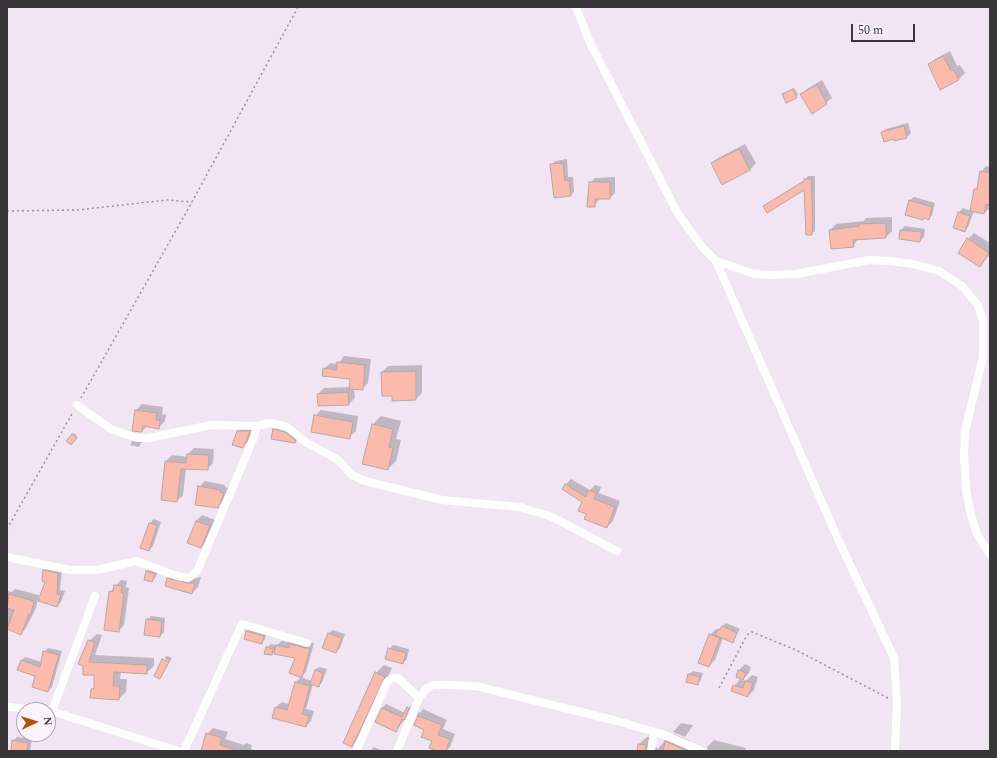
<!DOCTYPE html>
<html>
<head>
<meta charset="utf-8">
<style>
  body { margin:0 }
  #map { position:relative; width:997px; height:758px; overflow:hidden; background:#f1e5f4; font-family:Spectral,serif }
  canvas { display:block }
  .frame { position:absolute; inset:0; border:8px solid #39353a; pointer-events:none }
  .north { position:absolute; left:16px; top:702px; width:40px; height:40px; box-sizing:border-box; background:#fdf3ff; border:1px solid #afa7b0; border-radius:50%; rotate:86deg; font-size:11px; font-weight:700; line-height:16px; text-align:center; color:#39353a }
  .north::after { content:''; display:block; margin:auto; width:14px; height:18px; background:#b05106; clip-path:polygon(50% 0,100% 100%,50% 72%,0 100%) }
  .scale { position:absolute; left:851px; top:24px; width:64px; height:18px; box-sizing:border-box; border:2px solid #39353a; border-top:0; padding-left:5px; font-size:12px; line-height:14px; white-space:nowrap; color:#39353a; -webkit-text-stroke:3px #fdf3ff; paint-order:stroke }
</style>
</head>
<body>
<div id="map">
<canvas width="997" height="758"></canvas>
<div class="frame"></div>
<div class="north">N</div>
<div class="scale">50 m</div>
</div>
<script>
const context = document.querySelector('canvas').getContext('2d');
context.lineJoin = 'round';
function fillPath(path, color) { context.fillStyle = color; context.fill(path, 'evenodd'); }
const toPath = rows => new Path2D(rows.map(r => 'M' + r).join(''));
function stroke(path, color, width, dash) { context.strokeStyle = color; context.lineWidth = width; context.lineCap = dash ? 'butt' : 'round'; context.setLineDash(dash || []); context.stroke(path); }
const shadow = toPath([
  [950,51,957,66,960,65,965,73,959,79,941,88,929,65,935,59],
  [822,80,832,98,812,113,802,94,807,89],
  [794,88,798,95,796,97,785,93],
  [908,123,911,133,907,137,895,140,895,138,882,132,886,129],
  [745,144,756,163,750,170,712,164,718,158],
  [567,159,568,177,573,177,574,192,570,196,551,165,555,161],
  [986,166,990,167,990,208,984,213,974,211,968,227,964,231,954,227,959,212,963,208,971,211,975,189,978,187,981,172],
  [808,176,815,176,815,231,811,234,805,189,764,206,805,180],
  [615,177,615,193,610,198,600,198,594,206,588,206,590,183,595,178],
  [914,197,935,203,932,215,929,219,906,214,910,200],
  [892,217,892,231,886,237,859,238,853,246,830,230,836,224,864,221,866,218],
  [905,226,925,229,924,237,920,241,901,230],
  [974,233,990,243,990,254,980,266,968,239],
  [344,356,371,359,368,383,362,389,354,388,355,398,349,404,318,394,324,388,350,387,351,378,324,369,330,363,338,364],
  [422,365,422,393,416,399,393,400,393,395,382,372,388,366],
  [142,404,163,407,162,414,166,415,165,421,159,427,147,426,142,431,134,430,136,410],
  [321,410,358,416,356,431,349,437,315,416],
  [381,416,401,421,396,439,401,440,396,461,388,469,372,425],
  [244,425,255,426,249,441,243,447,237,432],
  [277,426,299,438,295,442,274,430],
  [74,433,77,436,73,442,72,435],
  [134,438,143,440,139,447,130,445],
  [194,448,214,449,213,463,207,469,186,468,183,495,177,501,166,461,172,455,188,457,188,454],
  [571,479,590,490,595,485,601,487,599,493,620,501,613,521,607,527,587,514,583,501,566,484],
  [205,481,225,485,225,487,229,488,222,502,216,508,199,487],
  [202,515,215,520,207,541,201,547,196,521],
  [154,519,161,522,153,546,149,550,142,547,150,523],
  [48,567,62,570,60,590,65,591,61,602,57,606,46,581,44,571],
  [151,567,158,570,156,577,152,581,145,579,147,571],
  [174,573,194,578,201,577,198,587,192,593,168,579],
  [121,580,127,581,126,587,129,588,124,625,119,631,110,592],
  [15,589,39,595,36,608,26,628,21,634,7,628,7,591,12,592],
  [151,616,165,618,164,632,160,636,147,620],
  [726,623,740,629,732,642,723,638,715,660,709,666,710,635,716,629,718,630],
  [251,628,267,632,265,639,261,643,247,631],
  [332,630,345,634,340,648,336,652,329,634],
  [97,634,102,635,95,655,154,658,154,666,146,673,121,672,120,679,127,679,126,692,119,699,92,689,95,686,96,674,84,674,89,641],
  [296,640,314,643,306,672,301,677,312,681,315,670,319,667,327,669,322,682,319,686,313,684,306,709,314,711,311,721,306,726,274,717,276,707,282,702,289,704,296,682,301,677,296,657,276,650,272,654,267,647,271,644,277,645,282,641,293,643],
  [393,645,409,649,407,659,403,663,389,649],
  [48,648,62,651,52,687,48,691,21,661,25,657,42,662,44,652],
  [167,656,172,658,170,662,164,658],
  [163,660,169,663,160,678],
  [745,664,751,667,749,673,742,680,746,681,752,675,758,677,754,690,748,696,734,686,741,678,739,670],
  [384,665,392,668,360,737,352,746,376,673],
  [693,671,703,673,701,680,697,684,689,674],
  [386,704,405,713,412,704,408,715,396,731,382,708],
  [423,709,447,720,443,729,455,734,450,747,446,751,440,751,425,730,415,724,420,713],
  [681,723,693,725,685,737,673,732],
  [213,728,228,732,225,739,244,745,246,743,252,745,251,749,256,751,202,751,207,734],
  [674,734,690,741,688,751,638,751,639,744,647,737,654,737,653,745,658,749,666,739,669,739],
  [17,737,32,739,30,751,12,751,13,741],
  [714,740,746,748,745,751,708,751,707,747],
  [374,747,383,751,370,751]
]);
const building = toPath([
  [943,56,951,71,954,70,959,80,940,90,928,64,943,56],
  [817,85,827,104,812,114,800,94,817,85],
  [793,89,797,98,786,103,782,94,793,89],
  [904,126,907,138,894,141,894,139,884,142,881,132,904,126],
  [739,149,750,170,722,185,711,163,739,149],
  [563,163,565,181,569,180,571,196,554,198,550,164,563,163],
  [980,171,990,173,990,205,986,204,984,214,970,211,974,189,977,189,980,171],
  [804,179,811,179,813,218,812,235,806,235,804,190,767,213,763,206,804,181,804,179],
  [589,182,610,182,610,199,595,199,595,207,587,207,589,182],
  [909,200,932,207,929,220,924,218,923,220,905,215,909,200],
  [958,212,970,216,965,232,953,228,958,212],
  [886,223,886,238,853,240,854,247,831,249,829,230,859,226,859,224,886,223],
  [900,230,922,232,920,242,899,239,900,230],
  [967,238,989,253,980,267,958,253,967,238],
  [337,362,365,365,363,390,349,389,350,379,322,376,323,368,336,370,337,362],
  [416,371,416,400,392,401,392,396,382,396,381,372,416,371],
  [348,392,349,405,318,406,317,394,348,392],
  [135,410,157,413,156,420,160,420,159,429,143,426,142,432,132,431,135,410],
  [314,415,353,422,350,439,311,432,314,415],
  [372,424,393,429,389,447,393,448,388,470,362,464,372,424],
  [273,429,285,432,296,441,295,443,271,439,273,429],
  [237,431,250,431,243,448,232,445,237,431],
  [72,434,77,438,71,445,66,441,72,434],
  [187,454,209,455,208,470,181,469,177,502,161,500,165,461,186,463,187,454],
  [565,484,586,497,588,490,596,493,594,499,615,507,607,528,584,519,586,514,578,511,582,502,562,489,565,484],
  [198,486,220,490,220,492,224,493,218,508,195,505,198,486],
  [196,521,210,526,201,548,187,543,196,521],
  [149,523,157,525,149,551,140,548,149,523],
  [43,570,58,573,57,594,61,595,57,607,38,601,45,582,42,581,43,570],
  [146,571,155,574,152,582,144,580,146,571],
  [167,578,187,583,195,583,192,594,165,586,167,578],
  [114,585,122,586,121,593,124,593,119,632,104,630,109,591,113,592,114,585],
  [9,594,34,601,31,614,29,614,21,635,7,629,14,610,7,608,9,594],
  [146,619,162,621,160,637,144,635,146,619],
  [722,626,737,633,733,643,715,635,718,629,720,630,722,626],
  [246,631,264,636,262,644,244,639,246,631],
  [328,633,342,638,336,653,322,648,328,633],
  [709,634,720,638,709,667,698,663,709,634],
  [88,640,95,642,89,662,147,665,147,674,114,672,113,686,120,686,119,700,90,698,91,689,94,689,94,675,83,675,83,666,78,664,88,640],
  [290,644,305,648,310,648,302,678,289,673,295,658,274,654,276,645,289,648,290,644],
  [266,647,273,649,272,655,264,654,266,647],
  [388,648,406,653,403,664,385,659,388,648],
  [43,651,59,655,48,692,32,687,35,676,17,670,21,660,40,667,43,651],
  [162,659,169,662,160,679,154,676,162,659],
  [315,670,323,673,319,687,310,684,315,670],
  [738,670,746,673,743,680,736,677,738,670],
  [375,672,385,677,352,747,343,743,375,672],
  [688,674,700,677,698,685,686,682,688,674],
  [745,681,753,683,748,697,731,691,733,685,743,688,745,681],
  [295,682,310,686,302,714,309,716,306,727,272,718,275,707,287,710,295,682],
  [407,707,409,708,404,720,402,719,396,732,375,722,382,708,402,717,407,707],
  [419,713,418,716,442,725,438,735,450,739,446,751,437,751,429,748,432,741,421,737,424,730,414,725,419,713],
  [206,733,222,738,220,745,233,749,232,751,201,751,206,733],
  [12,740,28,743,27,751,11,751,12,740],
  [665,741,683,749,682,751,663,751,665,741],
  [638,744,646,745,646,751,637,751,638,744]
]);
const path = toPath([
  [7,211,77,210,167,200,192,202],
  [81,398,192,202,298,7],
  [7,529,73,412],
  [719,688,747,635,752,632,796,650,888,698]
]);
const street = toPath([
  [576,7,590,43,678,214,703,248,716,261,838,539,894,658,897,702,895,751],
  [716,261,754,274,770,275,796,274,869,260,889,261,914,264,939,271,962,286,978,305,983,321,983,357,965,431,964,455,966,490,971,515,977,534,990,555],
  [77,405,111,429,137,438,148,438,212,425,257,426],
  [7,557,70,570,97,570,136,561,177,576,188,578,194,574,198,569,254,437,257,426,270,423,287,427,307,443,337,459,352,475,365,481,442,500,520,507,552,517,617,551],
  [7,707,43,710],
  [48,710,178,751],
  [52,711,95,596],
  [184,751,242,624,307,643],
  [356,751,387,682,392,678,398,678,419,698],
  [397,751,419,698,426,689,434,685,447,685,476,686,617,721,662,734,702,751],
  [651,751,654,732]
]);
fillPath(shadow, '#0003');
fillPath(building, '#fbbbac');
stroke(building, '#b9a6a2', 1);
stroke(path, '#98909a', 1.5, [2, 3]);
stroke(street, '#fff', 8);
</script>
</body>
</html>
